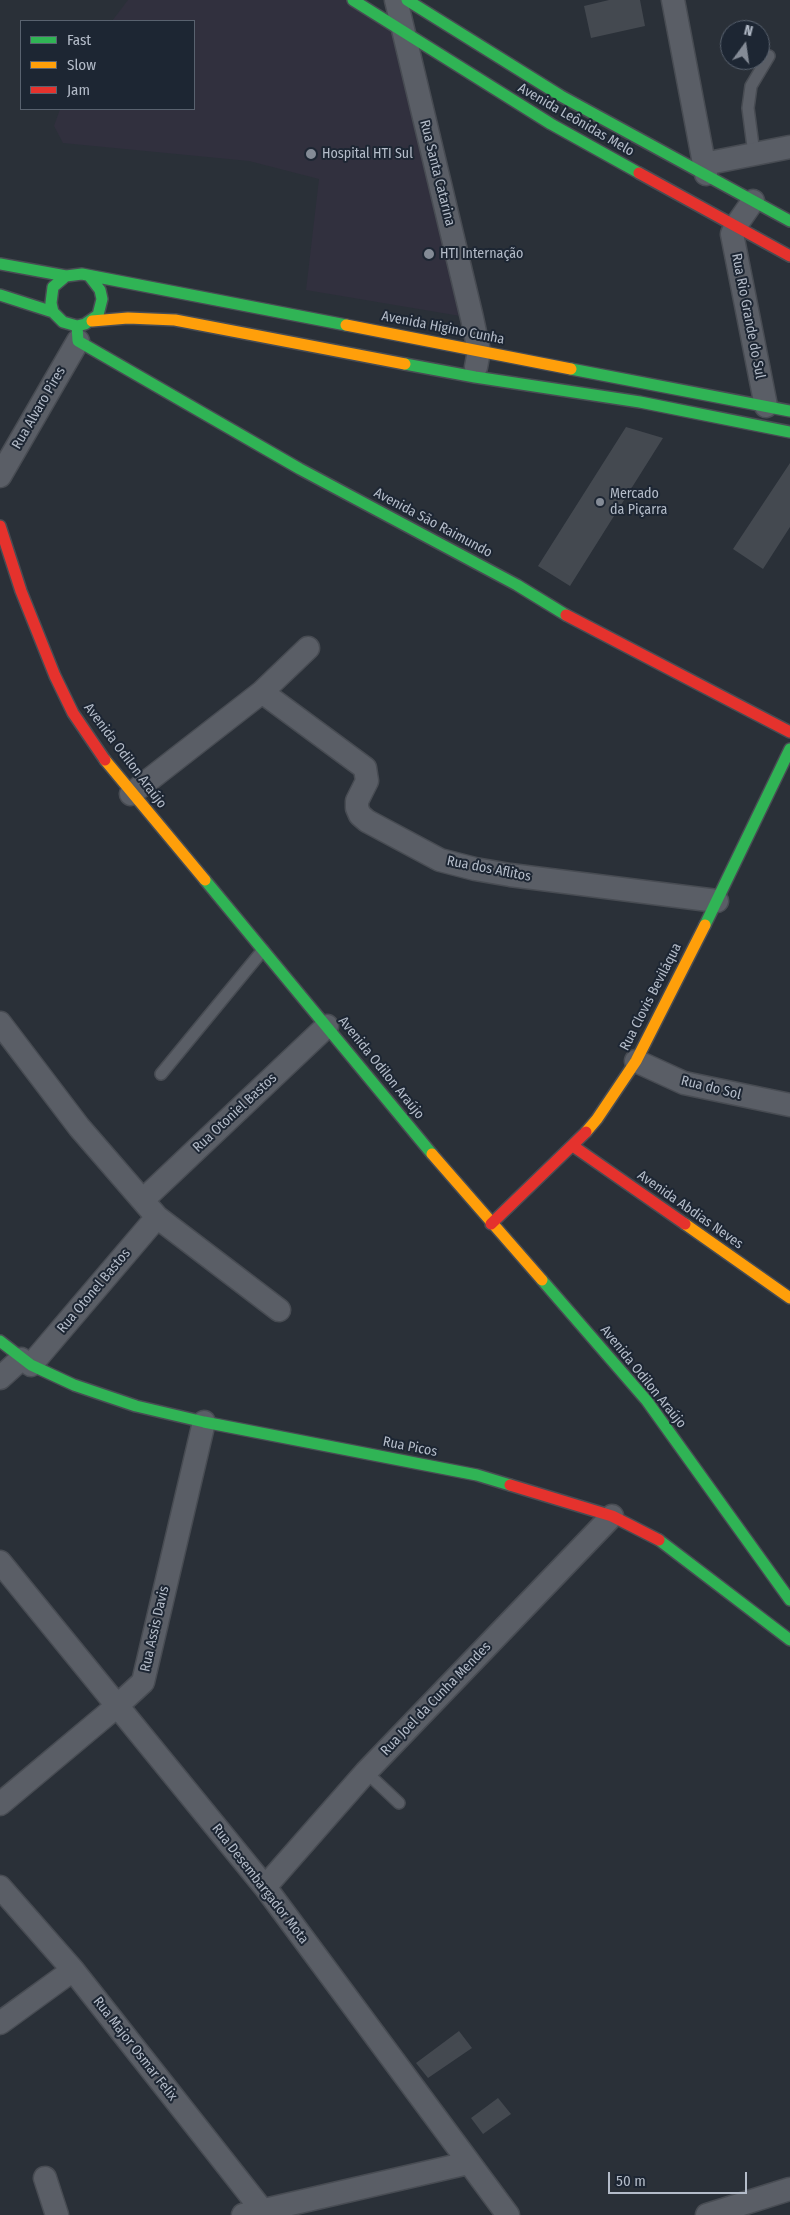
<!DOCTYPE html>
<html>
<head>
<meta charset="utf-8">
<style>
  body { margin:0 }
  #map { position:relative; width:790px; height:2215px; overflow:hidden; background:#2a3038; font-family:"Fira Sans Condensed",sans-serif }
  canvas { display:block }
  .legend { position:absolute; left:20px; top:20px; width:175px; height:90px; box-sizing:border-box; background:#1d2633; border:1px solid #59626f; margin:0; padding:6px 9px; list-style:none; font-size:15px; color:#b4bcc9 }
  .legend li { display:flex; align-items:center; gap:10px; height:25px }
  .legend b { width:25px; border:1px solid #59626f }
  .north { position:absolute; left:720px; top:20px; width:50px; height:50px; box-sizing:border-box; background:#1d2633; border:1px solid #59626f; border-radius:50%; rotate:14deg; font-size:14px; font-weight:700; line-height:20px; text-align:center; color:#b4bcc9 }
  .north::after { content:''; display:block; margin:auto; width:18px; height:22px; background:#848b96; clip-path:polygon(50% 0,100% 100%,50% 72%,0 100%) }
  .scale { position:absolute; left:608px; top:2172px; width:139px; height:22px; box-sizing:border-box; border:2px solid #b4bcc9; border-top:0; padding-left:6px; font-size:15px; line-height:18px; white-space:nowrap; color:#b4bcc9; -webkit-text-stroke:4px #1d2633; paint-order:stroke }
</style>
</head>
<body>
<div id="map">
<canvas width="790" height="2215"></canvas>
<ul class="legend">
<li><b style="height:6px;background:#30b455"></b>Fast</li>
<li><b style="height:6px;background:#ff9f0a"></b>Slow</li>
<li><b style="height:6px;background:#e5322d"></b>Jam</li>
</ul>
<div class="north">N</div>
<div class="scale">50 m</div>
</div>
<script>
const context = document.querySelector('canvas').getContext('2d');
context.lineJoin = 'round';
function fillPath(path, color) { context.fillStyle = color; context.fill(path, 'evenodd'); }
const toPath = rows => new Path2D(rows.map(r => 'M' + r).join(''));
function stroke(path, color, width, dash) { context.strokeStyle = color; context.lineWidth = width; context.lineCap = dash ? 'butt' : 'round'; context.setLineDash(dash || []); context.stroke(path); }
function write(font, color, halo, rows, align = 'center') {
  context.font = font + ' "Fira Sans Condensed",sans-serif'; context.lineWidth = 4; context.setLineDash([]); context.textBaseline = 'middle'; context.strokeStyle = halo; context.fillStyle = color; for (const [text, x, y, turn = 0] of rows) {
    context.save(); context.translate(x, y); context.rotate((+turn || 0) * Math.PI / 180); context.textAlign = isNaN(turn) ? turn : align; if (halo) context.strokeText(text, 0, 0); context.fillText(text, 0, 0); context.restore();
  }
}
const medical = toPath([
  [128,0,358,0,410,34,472,318,306,290,319,179,249,161,63,143,54,126,60,109,194,109,194,21,112,21]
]);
const building = toPath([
  [609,0,640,0,645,26,591,38,584,6],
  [626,427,663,438,570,586,538,566],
  [790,463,790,527,763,569,733,549],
  [459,2031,472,2048,428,2078,416,2063],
  [498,2098,511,2114,483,2134,471,2118]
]);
const lane = toPath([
  [754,154,748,108,751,86,769,56],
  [161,1074,263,950],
  [366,1772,399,1803]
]);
const street = toPath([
  [396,0,472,318,479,351,476,367],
  [673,0,706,174],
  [704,164,790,147],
  [753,201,735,227,732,234,766,406],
  [0,476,78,341],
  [262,692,365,768,367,781,357,801,357,808,360,815,367,821,440,860,475,869,510,875,717,901],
  [131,794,262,692,308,648],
  [0,1023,79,1127,157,1217,279,1310],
  [636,1061,684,1083,790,1105],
  [143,1200,327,1026],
  [31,1365,157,1217],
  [0,1378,21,1359],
  [0,1562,265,1887,508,2215],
  [0,1804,117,1706,143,1682,204,1422],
  [0,1887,73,1970,266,2215],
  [265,1887,366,1772,612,1516],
  [0,2023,73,1970],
  [45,2178,57,2215],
  [243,2215,468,2163],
  [707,2215,790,2189]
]);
const fast = toPath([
  [353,0,551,124,639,173],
  [407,0,561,96,790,221],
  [0,264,66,276],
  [90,277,100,290,102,299,98,315,85,324,77,326,63,322,53,312,51,303,53,287,66,276,82,274,346,325],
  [0,295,53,312],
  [77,326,78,341,300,469,517,585,566,615],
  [405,364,475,377,640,402,790,432],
  [571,369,790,411],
  [205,880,432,1154],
  [705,925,790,749],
  [542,1280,647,1401,790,1600],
  [0,1341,31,1365,74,1385,136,1406,204,1422,477,1475,510,1485],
  [659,1540,790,1640]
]);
const slow = toPath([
  [92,321,128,318,175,320,405,364],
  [346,325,571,369],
  [105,760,205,880],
  [586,1132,597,1119,636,1061,705,925],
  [432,1154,542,1280],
  [685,1224,790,1298]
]);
const jam = toPath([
  [639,173,790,256],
  [0,526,21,591,55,676,73,713,105,760],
  [566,615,790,732],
  [573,1146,685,1224],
  [491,1224,586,1132],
  [510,1485,612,1516,659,1540]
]);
const markers = [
  [311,154,6,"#848b96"],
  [429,254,6,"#848b96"],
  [600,502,5,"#848b96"]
];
const streetNames = [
  ["Avenida Leônidas Melo",576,120,30],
  ["Rua Santa Catarina",437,173,76],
  ["Rua Rio Grande do Sul",748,316,79],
  ["Avenida Higino Cunha",443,328,11],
  ["Rua Alvaro Pires",39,408,-60],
  ["Avenida São Raimundo",433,523,28],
  ["Avenida Odilon Araújo",125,756,53],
  ["Rua dos Aflitos",489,869,11],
  ["Rua Clovis Beviláqua",651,997,-63],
  ["Avenida Odilon Araújo",381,1068,51],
  ["Rua do Sol",711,1088,14],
  ["Rua Otoniel Bastos",235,1113,-43],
  ["Avenida Abdias Neves",690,1210,35],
  ["Rua Otonel Bastos",94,1291,-50],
  ["Avenida Odilon Araújo",643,1377,51],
  ["Rua Picos",410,1447,11],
  ["Rua Assis Davis",155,1629,-77],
  ["Rua Joel da Cunha Mendes",436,1699,-46],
  ["Rua Desembargador Mota",260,1884,52],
  ["Rua Major Osmar Felix",135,2049,52]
];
const poiNames = [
  ["Hospital HTI Sul",322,154],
  ["HTI Internação",440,254],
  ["Mercado",610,494],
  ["da Piçarra",610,510]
];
fillPath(medical, '#31303e');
fillPath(building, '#444950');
stroke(lane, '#484c53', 14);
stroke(street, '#484c53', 25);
stroke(fast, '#484c53', 14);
stroke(slow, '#484c53', 14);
stroke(jam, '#484c53', 14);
stroke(lane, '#5a5e66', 11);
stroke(street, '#5a5e66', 22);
stroke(fast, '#30b455', 11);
stroke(slow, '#ff9f0a', 11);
stroke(jam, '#e5322d', 11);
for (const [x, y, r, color] of markers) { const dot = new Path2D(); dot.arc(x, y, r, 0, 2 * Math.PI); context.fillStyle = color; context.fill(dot); stroke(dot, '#1d2633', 2); }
write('14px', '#b4bcc9', '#1d2633', streetNames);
write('14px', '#b4bcc9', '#1d2633', poiNames, 'left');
</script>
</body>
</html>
